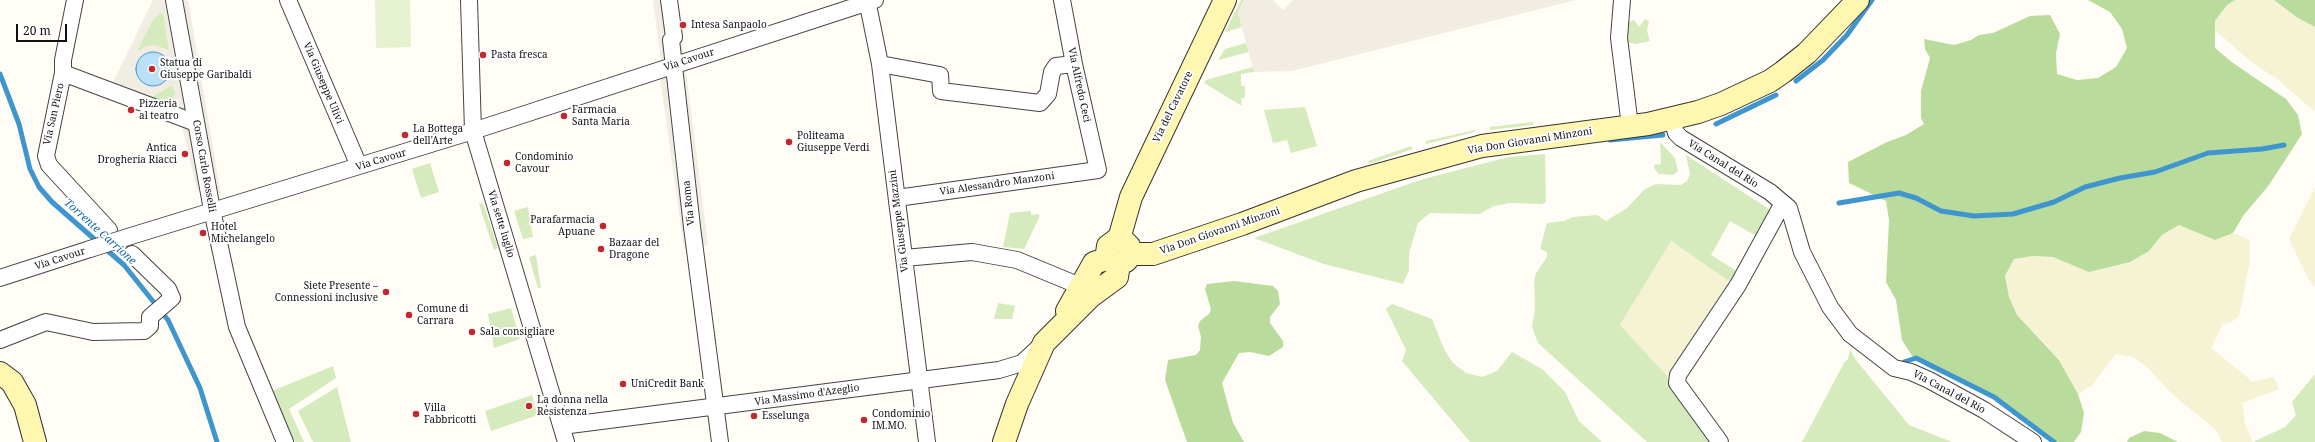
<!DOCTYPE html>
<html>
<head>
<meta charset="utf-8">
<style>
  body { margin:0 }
  #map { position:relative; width:2315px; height:442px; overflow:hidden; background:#fffdf5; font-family:"Noto Serif",serif }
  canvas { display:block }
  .scale { position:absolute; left:16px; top:24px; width:51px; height:18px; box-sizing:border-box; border:2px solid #111; border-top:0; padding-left:5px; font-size:12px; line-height:14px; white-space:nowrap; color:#111; -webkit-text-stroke:3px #fff; paint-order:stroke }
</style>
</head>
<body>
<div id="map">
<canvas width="2315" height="442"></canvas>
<div class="scale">20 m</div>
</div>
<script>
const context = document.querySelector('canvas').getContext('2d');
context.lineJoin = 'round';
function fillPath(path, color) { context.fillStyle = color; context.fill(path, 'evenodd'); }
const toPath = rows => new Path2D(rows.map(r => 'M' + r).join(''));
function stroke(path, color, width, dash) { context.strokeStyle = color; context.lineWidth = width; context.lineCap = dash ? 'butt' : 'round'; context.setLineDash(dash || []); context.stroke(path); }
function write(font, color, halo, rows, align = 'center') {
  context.font = font + ' "Noto Serif",serif'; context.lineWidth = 4; context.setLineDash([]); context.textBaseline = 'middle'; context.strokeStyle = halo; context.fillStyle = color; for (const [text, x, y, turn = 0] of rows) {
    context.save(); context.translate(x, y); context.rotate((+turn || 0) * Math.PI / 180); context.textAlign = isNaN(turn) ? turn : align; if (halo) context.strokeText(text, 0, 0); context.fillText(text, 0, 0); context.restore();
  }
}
const farmland = toPath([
  [2235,0,2274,0,2298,18,2315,27,2315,112,2278,80,2249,60,2215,30,2215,21,2227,5],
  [2315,187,2315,288,2310,282,2289,239],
  [2179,225,2215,240,2233,233,2250,240,2250,261,2239,316,2232,322,2223,324,2211,348,2253,382,2274,377,2279,389,2242,403,2245,424,2253,442,2222,442,2215,429,2173,395,2148,368,2133,357,2116,354,2092,385,2078,394,2059,359,2017,315,2009,297,2005,276,2014,259,2033,256,2053,257,2070,264,2149,251,2162,235],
  [1671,241,1733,284,1688,354,1669,378,1620,325]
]);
const green = toPath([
  [1241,0,1244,0,1238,13,1242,27,1225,32],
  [161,13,164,15,169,51,163,48,135,54,154,18],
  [1645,19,1649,21,1647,31,1650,41,1636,44,1626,42,1627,23,1634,20,1639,27],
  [1246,43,1249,52,1218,60,1225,49],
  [1253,67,1254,72,1241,74,1241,86,1245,86,1245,98,1241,98,1242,106,1204,83,1206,80],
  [172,85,176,93,172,101,160,102,151,97],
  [1305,107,1317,146,1291,153,1287,140,1273,143,1264,110],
  [1533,122,1533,125,1490,130,1490,127],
  [1475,130,1475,132,1426,144,1426,141],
  [1660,142,1675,158,1678,171,1673,175,1659,174,1655,170,1654,165,1661,164],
  [1411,146,1413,149,1369,164,1368,161],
  [1545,154,1546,202,1542,204,1510,203,1494,206,1479,214,1430,213,1418,223,1409,253,1409,270,1403,284,1324,264,1254,238,1423,179,1509,157],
  [1686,155,1772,211,1758,237,1730,221,1711,255,1740,273,1733,284,1671,241,1620,325,1669,378,1680,398,1714,442,1647,442,1538,343,1532,327,1535,308,1534,281,1536,273,1547,257,1547,252,1540,249,1547,223,1564,221,1573,217,1597,215,1606,221,1627,208,1645,189,1656,184,1681,185,1687,181,1690,174],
  [430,163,439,192,421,198,412,169],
  [483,203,498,248,494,250,479,204],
  [528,207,533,237,523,239,514,211],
  [1031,211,1031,215,1039,214,1039,218,1024,249,1003,247,1010,213],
  [536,255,541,288,538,288,529,257],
  [998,303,1015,306,1012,319,994,319],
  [1392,304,1432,319,1444,349,1453,363,1466,373,1482,377,1497,371,1512,352,1542,369,1565,392,1579,421,1602,442,1470,442,1402,361,1406,350,1386,309],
  [511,308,520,339,494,348,488,314],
  [1850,349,1856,360,1909,425,1952,442,1802,442,1844,363,1848,359],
  [333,366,336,378,289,409,304,442,295,442,272,391],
  [2315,374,2315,442,2253,442,2285,427,2296,415,2292,402],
  [337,387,351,442,313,442,298,411],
  [532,395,538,415,491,431,485,411]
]);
const forest = toPath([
  [2088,0,2235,0,2227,5,2215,21,2215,48,2233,63,2286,99,2298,115,2302,134,2269,185,2243,216,2233,233,2215,240,2179,225,2162,235,2149,251,2130,262,2089,272,2053,257,2033,256,2014,259,2005,276,2009,297,2017,315,2059,360,2078,394,2084,413,2081,432,2074,442,2052,442,1986,393,1929,368,1912,356,1902,340,1896,300,1886,282,1889,220,1886,201,1849,183,1848,162,1887,142,1906,135,1924,124,1921,118,1921,91,1930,58,1925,49,1924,39,1954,45,1971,40,1979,35,1993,33,2030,16,2050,15,2060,34,2056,53,2057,74,2077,80,2098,78,2116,67,2127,48,2122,29,2110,12],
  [2274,0,2315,0,2315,27,2298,18],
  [1234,281,1273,286,1278,291,1280,304,1270,317,1270,323,1283,341,1283,347,1269,356,1250,352,1239,353,1222,383,1233,423,1244,442,1187,442,1165,380,1168,360,1196,355,1200,350,1201,337,1198,326,1200,321,1209,314,1211,309,1205,289,1207,284],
  [2144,431,2160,433,2178,442,2127,442,2129,438]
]);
const pitch = toPath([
  [375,0,410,0,411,47,376,48]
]);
const plaza = toPath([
  [153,0,188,0,221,195,206,194,197,190,182,126,109,91],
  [161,13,164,15,169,51,155,45,147,46,136,52,154,18],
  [172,85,176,93,172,101,160,102,151,97],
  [653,0,677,0,708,245,684,249,659,70,658,62,661,60],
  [1244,0,1273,0,1283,10,1293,0,1576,0,1292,71,1254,72,1238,13]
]);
const water = toPath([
  '136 69a17 17 0 1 1 34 0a17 17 0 1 1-34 0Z'
]);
const stream = toPath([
  [0,74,19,124,30,169,39,187,52,202,124,265,168,320,200,388,217,442],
  [1796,81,1823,60,1847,35,1872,0],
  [1716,124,1776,95],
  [1610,140,1663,135],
  [1839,203,1899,193,1916,198,1941,211,1974,216,2013,214,2054,202,2085,187,2120,178,2155,172,2208,153,2262,149,2284,145],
  [1904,362,1916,358,1994,397,2054,442]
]);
const street = toPath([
  [75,0,63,60,63,73,46,156,49,165,109,230],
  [174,0,212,210,237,327,285,442],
  [288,0,359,166],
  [469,0,473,131,566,442],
  [669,0,674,37,671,40,692,227,720,442],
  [867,0,880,64,927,442],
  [1622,0,1619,38,1630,126],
  [880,64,940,75,941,91,1040,103,1048,94,1052,72,1056,66,1074,64],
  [63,73,196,123],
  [1672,119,1676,133,1681,138,1770,192,1789,208,1802,252,1830,307,1850,334,1894,368,1911,372,1929,380,1984,410,2033,442],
  [897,198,1098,170,1074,64,1062,0],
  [131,236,473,131,875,0],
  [904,258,972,252,1017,260,1080,286],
  [0,278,90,249],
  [0,340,46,322,93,332,144,331,150,326,150,317,172,298,168,289,132,254],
  [562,426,999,370,1022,363,1038,348],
  [1720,442,1677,383,1678,375,1738,285,1783,203]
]);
const secondary = toPath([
  [1119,239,1131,197,1225,0],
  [1129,246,1124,241,1116,240,1108,246,1107,253,1111,261,1119,264,1126,261,1130,256],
  [1130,254,1153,254,1242,224,1356,181,1482,146,1648,124,1698,112,1721,104,1770,81,1783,72,1807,53,1858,0],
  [1067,311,1094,263,1109,258],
  [0,373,12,382,25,405,35,442],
  [1004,442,1017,404,1044,343,1091,296,1117,277,1119,264]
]);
const streetBridge = toPath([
  [90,249,131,236]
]);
const markers = [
  [683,25,4,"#c4262e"],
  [483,55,4,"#c4262e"],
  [152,69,4,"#c4262e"],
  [131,110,4,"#c4262e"],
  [564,116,4,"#c4262e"],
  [405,135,4,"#c4262e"],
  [789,142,4,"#c4262e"],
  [185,154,4,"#c4262e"],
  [507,163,4,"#c4262e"],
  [603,226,4,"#c4262e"],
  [203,233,4,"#c4262e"],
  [601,249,4,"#c4262e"],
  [386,292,4,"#c4262e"],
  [409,315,4,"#c4262e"],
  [472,332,4,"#c4262e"],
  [623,384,4,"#c4262e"],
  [529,406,4,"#c4262e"],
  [416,414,4,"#c4262e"],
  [754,416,4,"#c4262e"],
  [864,420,4,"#c4262e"]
];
const poiNames = [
  ["Intesa Sanpaolo",691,25],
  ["Pasta fresca",491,55],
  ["Statua di",160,63],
  ["Giuseppe Garibaldi",160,75],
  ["Pizzeria",139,104],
  ["al teatro",139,116],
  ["Farmacia",572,110],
  ["Santa Maria",572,122],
  ["La Bottega",413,129],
  ["dell'Arte",413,141],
  ["Politeama",797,136],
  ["Giuseppe Verdi",797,148],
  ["Antica",177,148,"right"],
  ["Drogheria Riacci",177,160,"right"],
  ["Condominio",515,157],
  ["Cavour",515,169],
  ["Parafarmacia",595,220,"right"],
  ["Apuane",595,232,"right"],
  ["Hotel",211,227],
  ["Michelangelo",211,239],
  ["Bazaar del",609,243],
  ["Dragone",609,255],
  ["Siete Presente –",378,286,"right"],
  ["Connessioni inclusive",378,298,"right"],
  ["Comune di",417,309],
  ["Carrara",417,321],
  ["Sala consigliare",480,332],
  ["UniCredit Bank",631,384],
  ["La donna nella",537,400],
  ["Resistenza",537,412],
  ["Villa",424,408],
  ["Fabbricotti",424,420],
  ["Condominio",872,414],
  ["IM.MO.",872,426],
  ["Esselunga",762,416]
];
const streetNames = [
  ["Via Cavour",689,60,-18],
  ["Via Giuseppe Ulivi",323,83,67],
  ["Via Alfredo Ceci",1079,85,78],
  ["Via del Cavatore",1173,107,-64],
  ["Via San Piero",54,114,-77],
  ["Via Don Giovanni Minzoni",1530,141,-9],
  ["Via Cavour",381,160,-17],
  ["Via Canal del Rio",1723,164,32],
  ["Corso Carlo Rosselli",204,166,80],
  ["Via Alessandro Manzoni",997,184,-8],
  ["Via Roma",689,203,-96],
  ["Via Giuseppe Mazzini",899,221,-97],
  ["Via sette luglio",501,224,73],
  ["Via Don Giovanni Minzoni",1220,231,-19],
  ["Via Cavour",60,259,-18],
  ["Via Canal del Rio",1949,392,28],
  ["Via Massimo d'Azeglio",807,395,-8]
];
const waterNames = [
  ["Torrente Carrione",100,232,42]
];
fillPath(farmland, '#f6f3d4');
fillPath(green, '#d5ebbd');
fillPath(forest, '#b9dc9c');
fillPath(pitch, '#e6f2cf');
fillPath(plaza, '#f1ede2');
fillPath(water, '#b9e0f7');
stroke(water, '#3f96cf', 1);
stroke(stream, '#3f96cf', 5);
stroke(street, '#444', 18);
stroke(secondary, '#333', 24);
stroke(street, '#fff', 16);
stroke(secondary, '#fff6b0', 22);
stroke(streetBridge, '#444', 18, []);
stroke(streetBridge, '#fff', 16);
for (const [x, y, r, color] of markers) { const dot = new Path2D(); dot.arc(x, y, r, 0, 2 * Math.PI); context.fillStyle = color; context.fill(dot); stroke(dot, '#fff', 1.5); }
write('10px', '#111', '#fff', poiNames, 'left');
write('10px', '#111', '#fff', streetNames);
write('italic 11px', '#1768a6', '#fff', waterNames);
</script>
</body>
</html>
